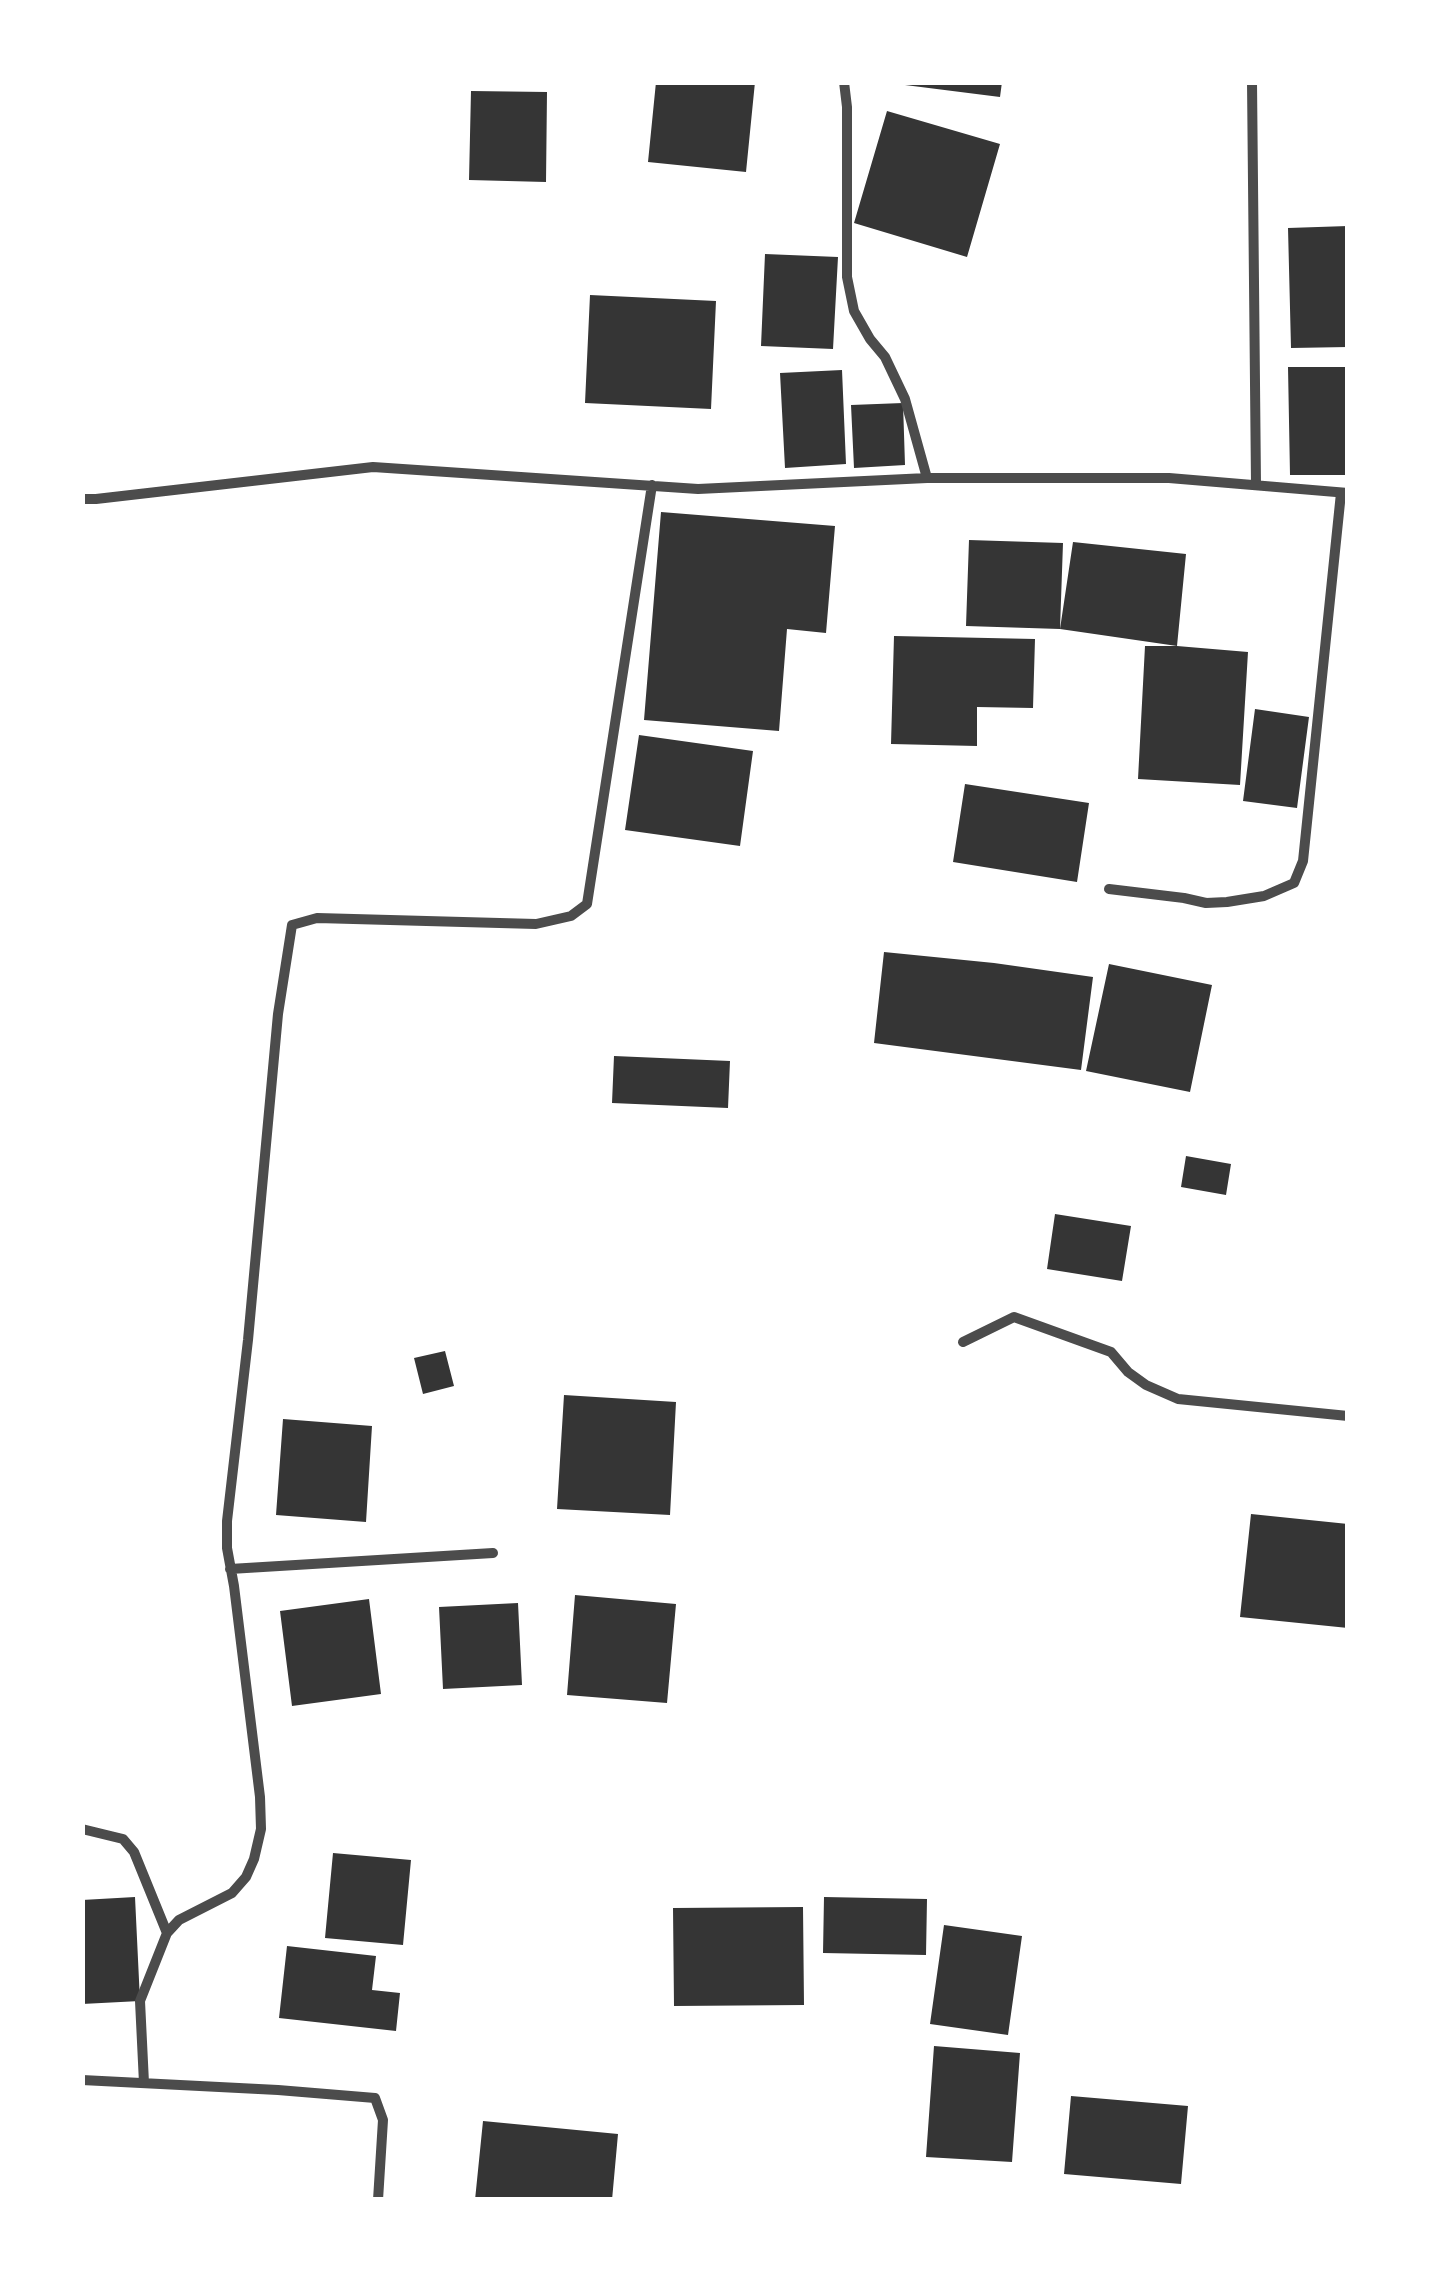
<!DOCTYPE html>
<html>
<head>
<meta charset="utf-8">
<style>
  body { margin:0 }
  #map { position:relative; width:1430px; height:2282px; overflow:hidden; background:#fff; font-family:"Golos Text",sans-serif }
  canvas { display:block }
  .frame { position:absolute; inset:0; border:85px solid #fff; pointer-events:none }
</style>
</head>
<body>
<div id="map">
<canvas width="1430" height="2282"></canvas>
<div class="frame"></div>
</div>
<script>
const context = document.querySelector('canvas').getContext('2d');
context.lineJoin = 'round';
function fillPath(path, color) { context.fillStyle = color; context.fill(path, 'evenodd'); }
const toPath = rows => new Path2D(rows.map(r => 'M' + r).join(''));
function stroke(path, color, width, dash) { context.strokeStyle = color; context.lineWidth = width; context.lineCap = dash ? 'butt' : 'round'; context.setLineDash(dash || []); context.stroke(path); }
const building = toPath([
  [656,82,755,82,746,172,648,162],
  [905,82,1002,82,1000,97,905,85],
  [471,91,547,92,546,182,469,180],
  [887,111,1000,144,967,257,854,223],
  [1348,226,1348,347,1291,348,1288,228],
  [765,254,838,257,833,349,761,346],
  [590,295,716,301,711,409,585,403],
  [1288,367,1348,367,1348,475,1290,475],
  [842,370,846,464,785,468,780,373],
  [903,403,905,465,854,468,851,405],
  [661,512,835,526,826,633,787,629,779,731,644,720],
  [969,540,1063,543,1060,629,1073,542,1186,554,1177,646,1060,629,966,626],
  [894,636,1035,639,1033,708,977,707,977,746,891,744],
  [1145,646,1177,646,1248,652,1240,785,1138,779],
  [1255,709,1309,717,1297,808,1243,801],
  [639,735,753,751,740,846,625,830],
  [965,784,1089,803,1077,882,953,862],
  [884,952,994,963,1093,977,1081,1070,874,1043],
  [1109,964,1212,985,1190,1092,1086,1071],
  [614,1056,730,1061,728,1108,612,1103],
  [1186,1156,1231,1164,1226,1195,1181,1187],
  [1055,1214,1131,1226,1122,1281,1047,1269],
  [445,1351,454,1386,423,1394,414,1358],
  [564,1395,676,1402,670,1515,557,1509],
  [283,1419,372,1426,366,1522,276,1515],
  [1251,1514,1348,1524,1348,1628,1240,1617],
  [575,1595,676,1604,667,1703,567,1695],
  [369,1599,381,1694,292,1706,280,1611],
  [518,1603,522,1685,443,1689,439,1607],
  [333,1853,411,1860,403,1945,325,1938],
  [135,1897,140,2001,82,2004,82,1900],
  [824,1897,927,1899,926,1955,823,1953],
  [803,1907,804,2005,674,2006,673,1908],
  [944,1925,1022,1936,1008,2035,930,2024],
  [287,1946,376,1956,372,1990,400,1993,396,2031,279,2018],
  [934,2046,1020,2053,1012,2162,926,2157],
  [1071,2096,1188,2106,1181,2184,1064,2174],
  [483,2121,618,2134,612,2200,475,2200]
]);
const minor = toPath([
  [844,82,847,107,847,277,854,311,870,339,885,357,905,399,927,478],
  [1252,82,1256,484],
  [82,499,96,499,373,467,698,489,927,478,1169,478,1348,493],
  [1109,889,1184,898,1206,903,1227,902,1264,896,1294,883,1303,861,1341,493],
  [963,1342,1014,1317,1111,1352,1128,1372,1146,1385,1178,1399,1348,1416],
  [230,1569,493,1553],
  [82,1829,123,1839,134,1852,167,1933],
  [82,2080,278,2090,375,2098,383,2120,378,2200],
  [144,2083,140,2001,167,1933,179,1920,232,1893,246,1877,254,1859,261,1829,260,1797,234,1586,227,1548,227,1521,248,1340,278,1014,292,925,317,918,536,924,571,916,587,904,652,485]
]);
fillPath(building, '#353535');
stroke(minor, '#4c4c4c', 10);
</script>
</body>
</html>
